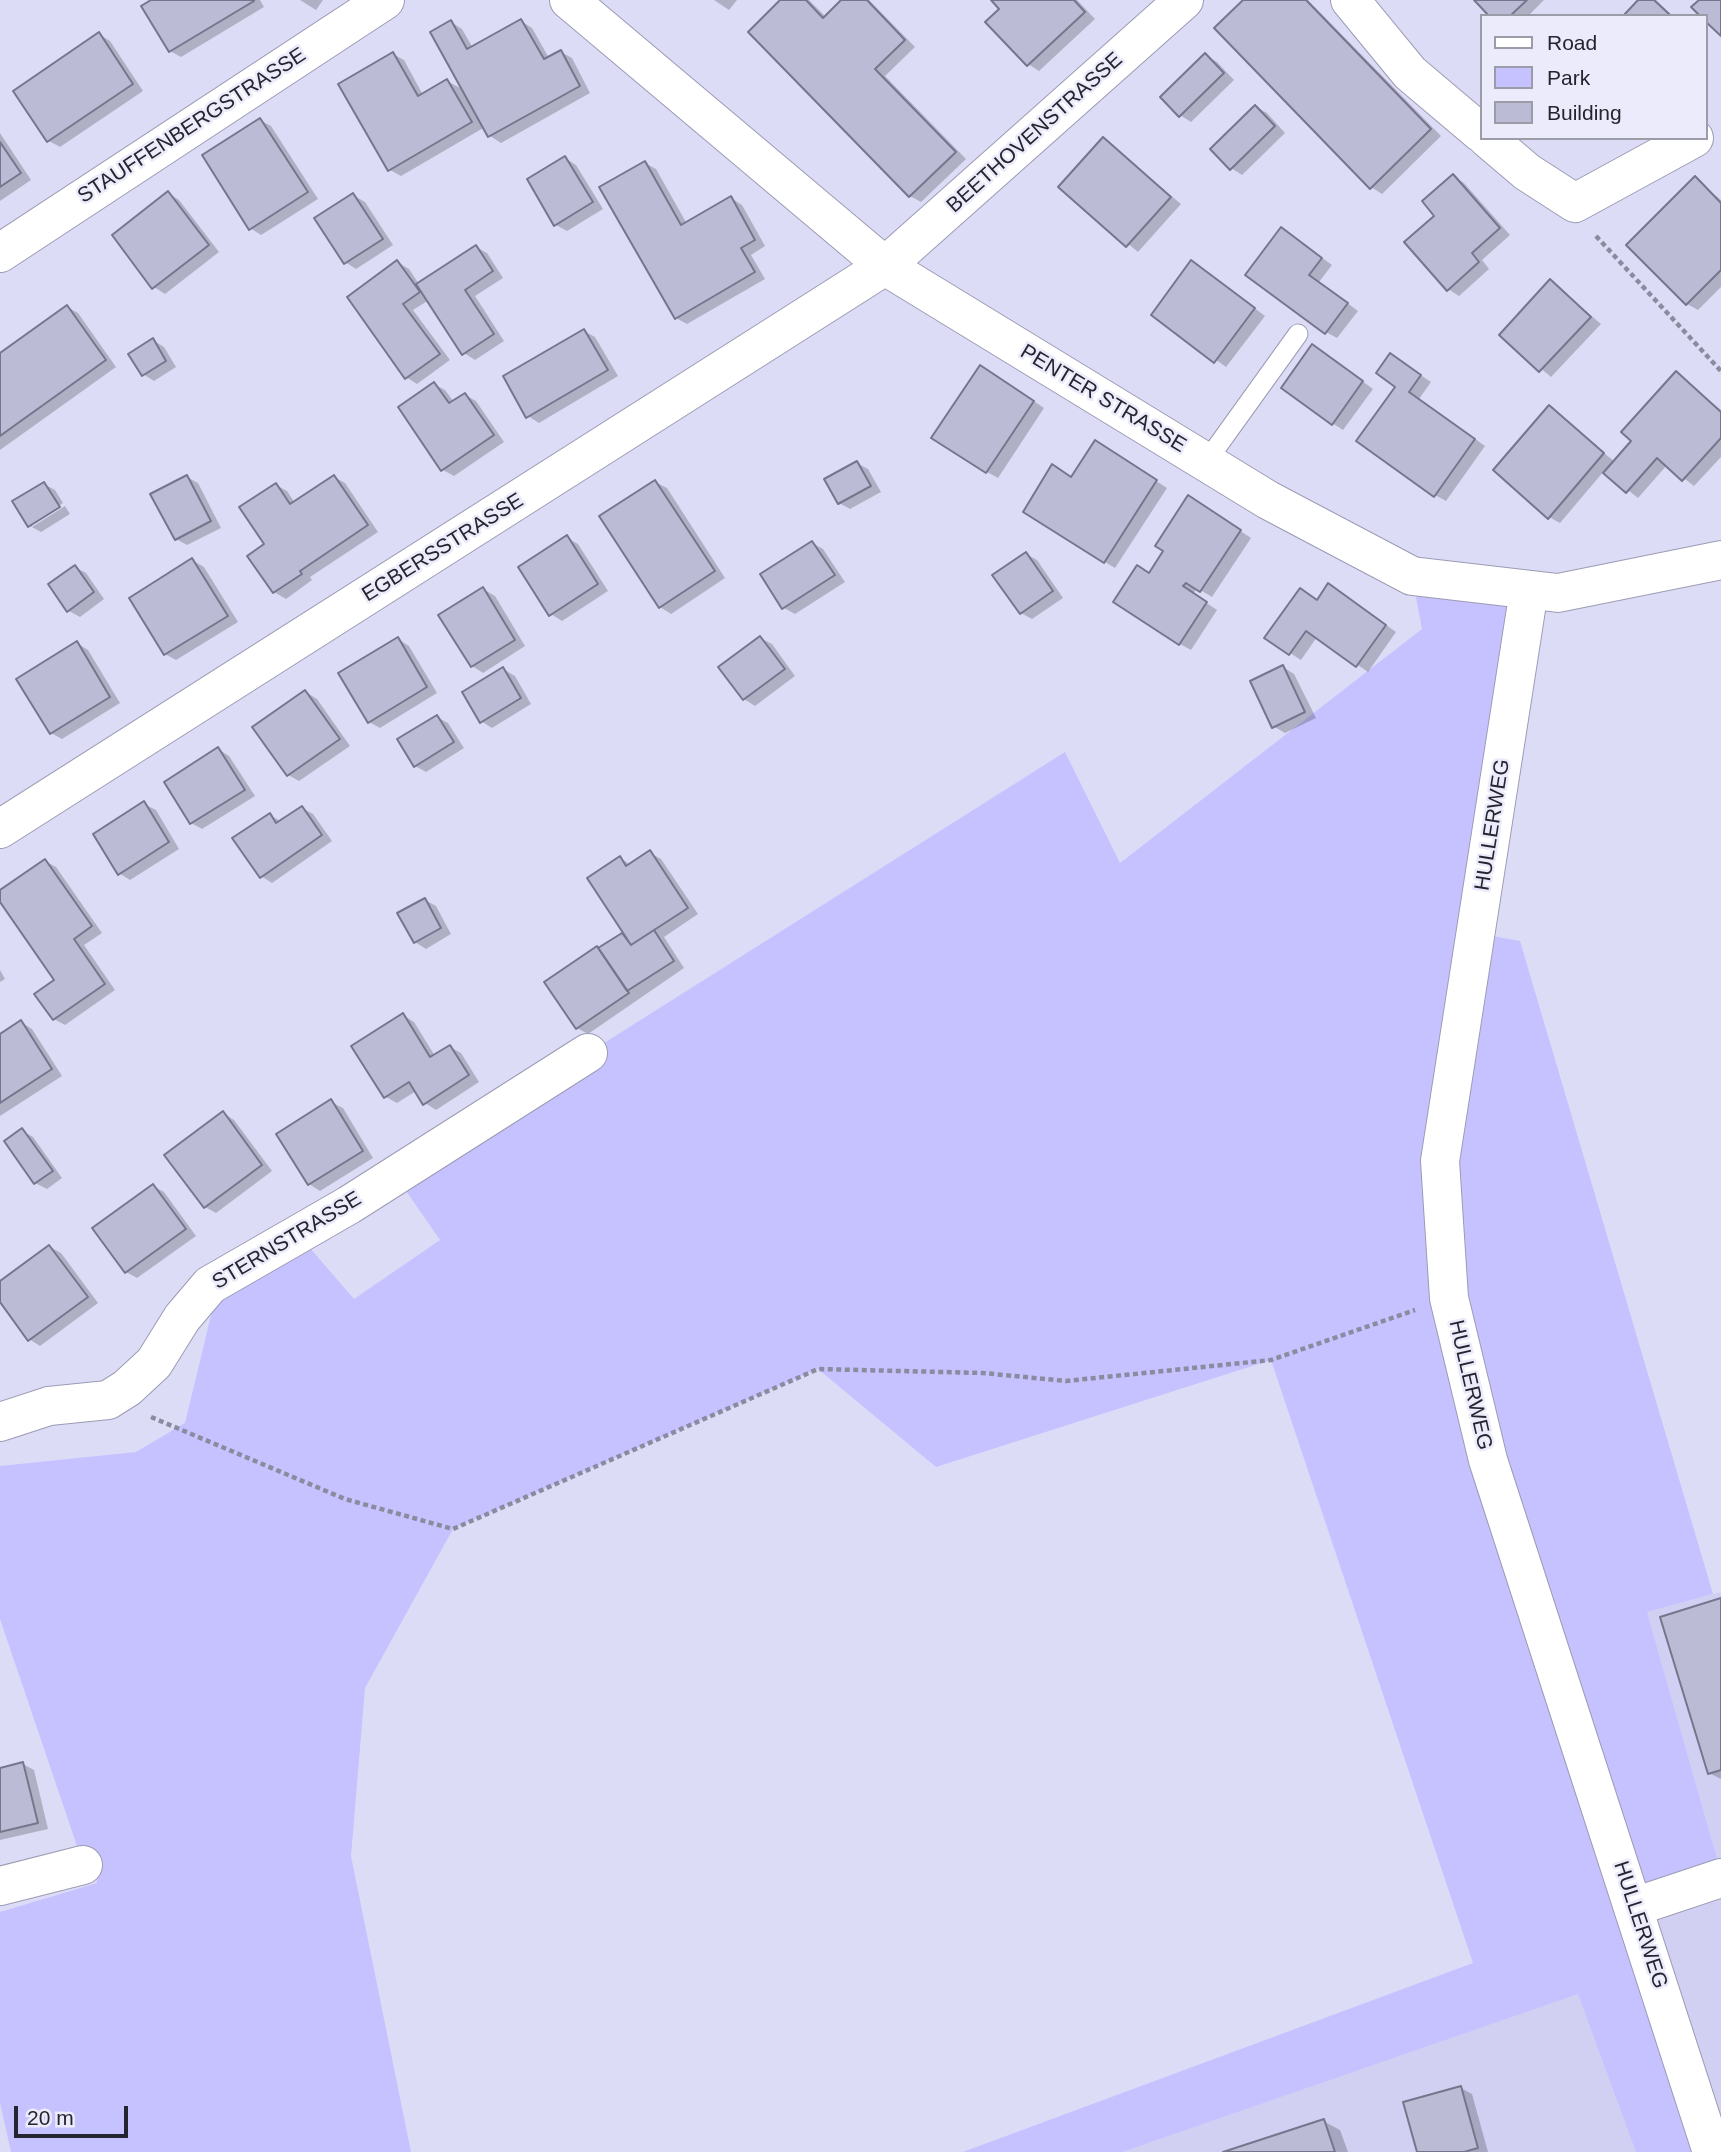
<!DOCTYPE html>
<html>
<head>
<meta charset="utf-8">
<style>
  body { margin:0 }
  #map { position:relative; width:1721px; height:2152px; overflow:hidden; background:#dddcf7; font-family:Helvetica,sans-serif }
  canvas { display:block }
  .legend { position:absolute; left:1480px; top:14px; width:228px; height:126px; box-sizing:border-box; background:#ebebfb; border:2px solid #9c9ca9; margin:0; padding:9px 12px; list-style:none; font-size:21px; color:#25252f }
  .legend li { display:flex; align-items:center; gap:14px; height:35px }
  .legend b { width:35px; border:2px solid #9c9ca9 }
  .scale { position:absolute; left:14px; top:2106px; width:114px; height:32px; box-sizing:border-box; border:4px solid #25252f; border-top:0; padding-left:9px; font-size:21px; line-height:24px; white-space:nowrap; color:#25252f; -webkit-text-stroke:5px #ebebfb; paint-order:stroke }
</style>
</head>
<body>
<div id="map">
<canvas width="1721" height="2152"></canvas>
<ul class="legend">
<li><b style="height:9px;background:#fff"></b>Road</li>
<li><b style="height:19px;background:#c5c2ff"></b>Park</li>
<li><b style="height:19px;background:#bcbbd5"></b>Building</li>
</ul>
<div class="scale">20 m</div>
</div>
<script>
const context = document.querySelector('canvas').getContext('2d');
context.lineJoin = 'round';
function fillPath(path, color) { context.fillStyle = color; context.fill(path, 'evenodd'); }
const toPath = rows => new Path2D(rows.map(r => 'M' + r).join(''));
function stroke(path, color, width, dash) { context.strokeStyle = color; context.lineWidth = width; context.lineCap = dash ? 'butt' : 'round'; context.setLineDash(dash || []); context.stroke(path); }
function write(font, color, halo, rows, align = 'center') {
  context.font = font + ' Helvetica,sans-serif'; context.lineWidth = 5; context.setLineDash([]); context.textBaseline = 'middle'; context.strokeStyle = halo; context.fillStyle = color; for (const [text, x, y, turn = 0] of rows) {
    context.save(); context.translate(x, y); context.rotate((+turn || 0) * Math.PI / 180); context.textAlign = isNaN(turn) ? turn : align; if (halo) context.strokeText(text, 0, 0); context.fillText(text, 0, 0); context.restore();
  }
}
const built = toPath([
  [1721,1592,1721,1872,1647,1612],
  [1721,1878,1721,2152,963,2152]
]);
const green = toPath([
  [1412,576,1529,590,1476,933,1520,941,1713,1594,1647,1612,1721,1872,1635,1907,1712,2152,1636,2152,1578,1994,1122,2152,963,2152,1473,1963,1271,1360,936,1467,818,1369,453,1529,365,1688,351,1856,411,2152,11,2152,0,2103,0,1912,97,1883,95,1858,77,1846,0,1619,0,1466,136,1452,185,1423,213,1307,303,1240,354,1299,440,1240,395,1175,1065,752,1120,863,1422,629]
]);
const shadow = toPath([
  [154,0,260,0,264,7,181,57,170,51],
  [300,0,323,0,316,10],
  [714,0,737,0,729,10],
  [783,0,809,0,826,17,844,0,869,0,915,47,885,76,966,159,921,202,910,196],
  [994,0,1077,0,1095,19,1039,71,1028,64,1002,9],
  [1245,0,1308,0,1441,136,1382,194,1371,187],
  [1477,0,1544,0,1528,16,1491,16],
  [1640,0,1656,0,1673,16,1626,16],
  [521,21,532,28,549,58,561,52,572,58,590,93,501,143,490,136,485,127,401,176,390,170,393,54,404,60,423,95,447,81,464,90,451,22,462,29,473,48],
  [99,34,110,41,143,91,60,147,49,141],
  [1205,55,1217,62,1234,80,1191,122,1180,115],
  [1256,107,1267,113,1285,133,1242,175,1231,168],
  [260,120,271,126,318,199,261,235,250,228],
  [0,133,31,180,0,201],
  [1103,139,1181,204,1138,252,1060,187],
  [565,158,576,165,603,209,567,231,556,225],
  [645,163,656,169,687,224,731,198,742,205,765,246,751,255,765,279,687,324,676,318],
  [1453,176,1464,183,1510,235,1482,260,1489,269,1459,296,1448,289,1437,216],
  [1695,179,1721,200,1721,287,1698,310,1687,304,1629,245],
  [168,193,179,200,219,252,165,294,154,287],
  [353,195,365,202,393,245,356,269,345,262],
  [1292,236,1332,265,1319,282,1358,311,1337,338,1326,332],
  [476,247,487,253,503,278,475,296,504,341,475,360,464,353,429,300,413,310,450,360,417,384,406,377,397,262,409,269,419,284],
  [1203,269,1265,316,1226,367,1153,314],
  [1551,281,1601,324,1551,377,1501,335],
  [67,307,78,313,116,367,0,450,0,355],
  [584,331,595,337,618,376,539,423,528,416],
  [153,340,164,347,176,367,154,381,143,374],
  [1324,353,1373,389,1343,430,1332,423],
  [1391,355,1431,382,1419,399,1485,446,1446,501,1435,495,1398,387],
  [992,373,1044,408,998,478,987,472],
  [1677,373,1721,410,1721,457,1694,486,1667,465,1638,498,1604,471,1560,523,1549,517,1549,408,1615,462,1634,441],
  [434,384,445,390,454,402,465,395,476,401,504,442,454,476,443,470],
  [1106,449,1167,488,1115,568,1105,562],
  [857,463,868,469,881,492,850,509,839,503],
  [187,477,198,483,221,528,187,545,176,539],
  [334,477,345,483,378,532,310,577,312,580,286,599,274,592,250,556,267,545,276,485,287,491,295,503],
  [655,482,667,488,725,578,671,614,660,607],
  [44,484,55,490,63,503,32,523,32,527,65,506,70,514,41,532,30,526],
  [1199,504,1251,538,1212,597,1197,588,1193,594,1217,610,1191,650,1180,644,1150,574],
  [567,538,578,544,608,591,562,621,551,614],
  [812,543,823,549,845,582,795,614,784,608],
  [1026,554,1037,560,1063,598,1032,619,1021,613],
  [192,560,204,567,238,622,176,660,165,654],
  [75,567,86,573,104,599,80,617,69,611],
  [483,589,495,596,525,646,483,673,472,666],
  [1340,592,1396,632,1368,672,1317,637,1301,660,1290,653,1318,601],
  [760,638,772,644,795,676,755,706,744,699],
  [398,639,409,646,437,693,380,728,369,722],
  [77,643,88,650,120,703,62,739,51,733],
  [1283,667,1294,674,1316,718,1285,733,1273,726],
  [503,669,515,676,531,704,492,728,481,721],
  [306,692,317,699,350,746,299,781,288,775],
  [437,717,448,723,464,748,426,772,415,766],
  [218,749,229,756,255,796,202,829,191,823],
  [144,804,156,810,179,849,130,880,119,873],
  [302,808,313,814,332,841,272,883,261,876,270,815,282,822],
  [650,853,661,859,698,914,664,937,684,968,588,1034,577,1028,546,982,625,933,620,858,631,865],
  [45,861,56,867,102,933,84,945,115,990,65,1025,54,1019,56,980,0,899,0,892],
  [425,900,436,906,451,934,426,949,415,942],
  [0,970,5,979,0,982],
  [403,1015,414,1022,435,1056,450,1047,461,1053,479,1082,436,1110,425,1103,416,1091,397,1103,386,1097],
  [21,1022,32,1029,62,1076,0,1116,0,1036],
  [331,1102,343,1108,373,1158,320,1191,309,1184],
  [223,1113,234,1120,272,1171,216,1213,205,1207],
  [22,1131,33,1137,62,1178,47,1189,35,1183],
  [153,1186,164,1192,196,1236,137,1278,126,1272],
  [50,1247,61,1253,98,1303,40,1346,29,1339,0,1299,0,1283],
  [1721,1600,1721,1779,1709,1773],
  [23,1764,34,1770,48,1829,0,1840,0,1769],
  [1461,2088,1472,2094,1488,2152,1419,2152],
  [1323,2121,1340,2130,1348,2152,1228,2152]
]);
const building = toPath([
  [151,0,254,0,254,1,169,52,141,6,151,0],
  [780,0,806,0,823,18,841,0,867,0,905,40,875,69,956,152,909,197,748,32,780,0],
  [991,0,1074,0,1085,12,1027,66,985,22,999,9,991,0],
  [1243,0,1306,0,1431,129,1370,189,1214,28,1243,0],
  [1474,0,1527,0,1510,16,1489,16,1474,0],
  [1638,0,1654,0,1671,16,1623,16,1638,0],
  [1699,0,1721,0,1721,36,1705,21,1705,16,1700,16,1691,7,1699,0],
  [521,19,544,59,561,50,580,86,488,137,430,32,451,20,467,49,521,19],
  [99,32,133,84,47,142,13,91,99,32],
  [393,52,418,96,447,79,472,122,388,171,338,84,393,52],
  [1205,53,1224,73,1179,117,1160,97,1205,53],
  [1255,105,1275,126,1230,170,1210,149,1255,105],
  [260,118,308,192,249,230,202,155,260,118],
  [1103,137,1171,197,1126,247,1058,187,1103,137],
  [0,142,21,173,0,187,0,142],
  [565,156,593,202,554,226,527,179,565,156],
  [645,161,681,225,731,196,755,240,741,248,755,272,675,319,599,187,645,161],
  [1453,174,1500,228,1472,253,1479,262,1447,291,1404,242,1434,216,1422,201,1453,174],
  [1695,176,1721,203,1721,270,1686,305,1626,245,1695,176],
  [168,191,209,245,152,289,112,235,168,191],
  [353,193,383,239,344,264,314,218,353,193],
  [1281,227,1322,258,1309,275,1348,303,1325,334,1245,275,1281,227],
  [476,245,493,271,465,290,494,334,462,355,416,284,476,245],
  [397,260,420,292,403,304,440,354,405,379,347,297,397,260],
  [1191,260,1255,308,1214,363,1151,315,1191,260],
  [1550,279,1591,317,1539,372,1499,335,1550,279],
  [67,305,106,360,0,436,0,353,67,305],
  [584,329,608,370,526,418,503,376,584,329],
  [153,338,166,361,142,376,128,354,153,338],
  [1312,344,1363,381,1332,425,1281,388,1312,344],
  [1390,353,1421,375,1409,392,1475,439,1434,497,1356,441,1395,387,1376,373,1390,353],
  [980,365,1034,401,986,473,931,438,980,365],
  [1676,371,1721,412,1721,438,1682,481,1657,458,1626,493,1603,473,1631,441,1621,432,1676,371],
  [434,382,449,403,465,393,494,435,441,471,398,407,434,382],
  [1549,405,1604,453,1548,519,1493,470,1549,405],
  [1095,440,1157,480,1104,563,1023,512,1052,464,1071,477,1095,440],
  [857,461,871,486,838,504,824,479,857,461],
  [187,475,211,521,175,540,150,494,187,475],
  [334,475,368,525,300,571,302,574,273,593,247,556,264,544,239,507,276,483,290,504,334,475],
  [655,480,715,571,659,608,599,516,655,480],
  [44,482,60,507,28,527,12,501,44,482],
  [1188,495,1241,530,1200,592,1186,583,1183,586,1207,602,1179,645,1113,602,1137,565,1149,573,1163,551,1155,546,1188,495],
  [567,535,598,584,549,616,518,567,567,535],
  [812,541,835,575,782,609,760,574,812,541],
  [1026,552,1053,591,1020,614,992,575,1026,552],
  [192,558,228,616,164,655,129,598,192,558],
  [75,565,94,592,67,612,48,584,75,565],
  [1328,583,1386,625,1356,667,1306,631,1289,655,1264,638,1300,588,1317,600,1328,583],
  [483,587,515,640,471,667,438,615,483,587],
  [760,636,785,669,743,700,718,667,760,636],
  [398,637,427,687,368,723,338,673,398,637],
  [77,641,110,697,50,734,16,679,77,641],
  [1283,665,1305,712,1272,728,1250,681,1283,665],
  [503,667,521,698,480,723,462,692,503,667],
  [305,690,340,739,287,776,252,727,305,690],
  [437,715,454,742,414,767,397,739,437,715],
  [218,747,245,790,190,824,164,782,218,747],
  [144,801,169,842,118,875,93,834,144,801],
  [302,806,322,835,260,878,232,838,270,813,276,823,302,806],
  [650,850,688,908,631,945,587,878,620,856,626,866,650,850],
  [45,859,92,926,74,939,105,984,53,1020,34,994,54,980,0,902,0,890,45,859],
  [425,898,441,928,414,943,397,913,425,898],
  [654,930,674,961,627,991,598,948,622,933,631,945,654,930],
  [597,946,629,993,576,1029,544,982,597,946],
  [403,1013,430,1057,450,1045,469,1075,423,1105,409,1082,384,1098,351,1046,403,1013],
  [21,1020,52,1069,0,1103,0,1034,21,1020],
  [331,1099,363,1151,308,1185,276,1134,331,1099],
  [223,1111,262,1165,204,1208,164,1155,223,1111],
  [22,1128,53,1171,34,1184,4,1141,22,1128],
  [153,1184,186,1229,125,1273,92,1228,153,1184],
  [49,1245,88,1297,28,1341,0,1302,0,1281,49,1245],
  [1721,1598,1721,1770,1708,1774,1660,1617,1721,1598],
  [23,1762,38,1823,0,1832,0,1768,23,1762],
  [1461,2086,1478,2148,1464,2152,1417,2152,1403,2102,1461,2086],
  [1324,2119,1335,2152,1223,2152,1324,2119]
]);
const path = toPath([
  [1596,236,1721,371],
  [151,1417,345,1499,453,1529,818,1369,983,1373,1066,1381,1271,1360,1415,1310]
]);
const lane = toPath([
  [1206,462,1298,334]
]);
const street = toPath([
  [569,0,885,266,1268,500,1412,576,1558,593,1721,560],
  [1350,0,1410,73,1481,133],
  [1487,138,1527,172,1575,203,1694,138],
  [0,253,385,0],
  [1529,590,1440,1161,1449,1298,1488,1460,1712,2152],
  [0,829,885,266,1184,0],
  [0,1422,49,1406,108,1400,127,1388,154,1363,182,1318,210,1285,349,1205,588,1053],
  [0,1886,83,1865],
  [1634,1907,1721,1878]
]);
const streetNames = [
  ["STAUFFENBERGSTRASSE",192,126,-33],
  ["BEETHOVENSTRASSE",1035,133,-42],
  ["PENTER STRASSE",1103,399,31],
  ["EGBERSSTRASSE",443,548,-32],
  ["HULLERWEG",1493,825,-81],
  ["STERNSTRASSE",287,1241,-31],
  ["HULLERWEG",1470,1385,77],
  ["HULLERWEG",1640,1925,72]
];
fillPath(built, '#d1d0f2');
fillPath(green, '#c5c2ff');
fillPath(shadow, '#0003');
fillPath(building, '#bcbbd5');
stroke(building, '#76758d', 2);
stroke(lane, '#9c9bb4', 21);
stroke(street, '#9c9bb4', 40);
stroke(path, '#8b8a9e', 4.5, [5, 3.5]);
stroke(lane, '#fff', 19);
stroke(street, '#fff', 38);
write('21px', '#25252f', '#ebebfb', streetNames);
</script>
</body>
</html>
